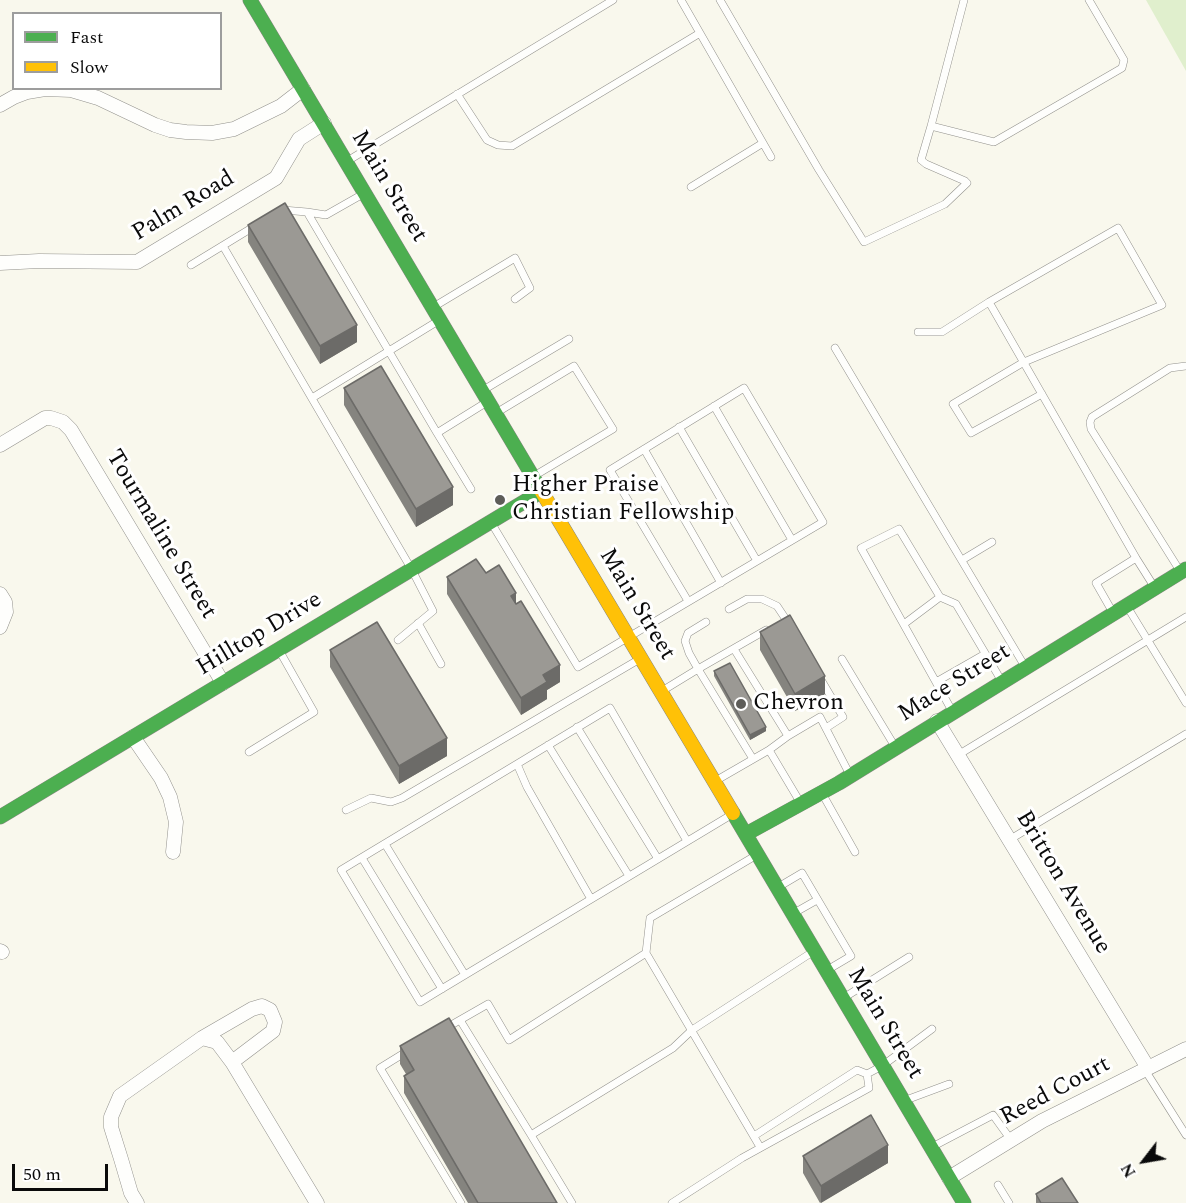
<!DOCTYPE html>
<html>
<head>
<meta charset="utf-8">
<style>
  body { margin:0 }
  #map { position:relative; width:1186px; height:1203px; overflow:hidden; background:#f9f8ed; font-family:Spectral,serif }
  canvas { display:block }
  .legend { position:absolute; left:12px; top:12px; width:210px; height:78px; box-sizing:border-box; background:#fff; border:2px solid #9d9d9d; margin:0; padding:8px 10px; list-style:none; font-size:18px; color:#0a0a0a }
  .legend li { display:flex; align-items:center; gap:12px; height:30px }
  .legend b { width:30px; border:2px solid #9d9d9d }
  .north { position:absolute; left:1114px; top:1131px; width:60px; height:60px; -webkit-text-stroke:4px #fff; paint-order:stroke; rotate:239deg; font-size:16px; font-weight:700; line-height:24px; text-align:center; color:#0a0a0a }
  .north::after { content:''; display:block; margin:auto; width:21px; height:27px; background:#0a0a0a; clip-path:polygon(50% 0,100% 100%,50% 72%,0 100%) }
  .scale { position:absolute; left:12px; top:1164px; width:96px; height:27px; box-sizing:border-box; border:3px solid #0a0a0a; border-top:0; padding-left:8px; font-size:18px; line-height:21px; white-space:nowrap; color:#0a0a0a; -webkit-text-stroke:4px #fff; paint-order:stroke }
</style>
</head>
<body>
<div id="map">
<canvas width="1186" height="1203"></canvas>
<ul class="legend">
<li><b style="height:8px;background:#4caf50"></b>Fast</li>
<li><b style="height:8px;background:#ffc107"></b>Slow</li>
</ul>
<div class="north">N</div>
<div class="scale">50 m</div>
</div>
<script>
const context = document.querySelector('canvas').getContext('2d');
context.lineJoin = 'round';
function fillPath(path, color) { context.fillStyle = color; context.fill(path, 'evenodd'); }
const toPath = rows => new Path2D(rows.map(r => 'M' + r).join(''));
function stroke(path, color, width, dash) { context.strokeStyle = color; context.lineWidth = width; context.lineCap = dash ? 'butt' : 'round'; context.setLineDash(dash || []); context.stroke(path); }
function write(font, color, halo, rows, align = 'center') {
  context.font = font + ' Spectral,serif'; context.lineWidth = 6; context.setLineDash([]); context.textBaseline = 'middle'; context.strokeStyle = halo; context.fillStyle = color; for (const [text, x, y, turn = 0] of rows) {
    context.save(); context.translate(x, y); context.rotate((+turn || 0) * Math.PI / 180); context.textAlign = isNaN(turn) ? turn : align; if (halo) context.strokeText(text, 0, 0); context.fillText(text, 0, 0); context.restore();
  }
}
const green = toPath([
  [1146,0,1186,0,1186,71]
]);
const lane = toPath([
  [681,0,771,157],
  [720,0,819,170,864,242,945,204,967,183,965,181,926,164,921,160,931,126,994,142,1122,68,1124,60,1089,0],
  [457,94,487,140,498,145,512,146,700,33],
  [931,126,964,0],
  [349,160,613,0],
  [691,187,763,143],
  [363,194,326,215,307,212,437,433],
  [280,211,283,210,307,212],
  [223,246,412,570,433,611,398,640],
  [191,265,255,226],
  [989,302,1118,228,1162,305,1024,362,953,404,971,433,1042,394],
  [435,306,515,258,530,288,515,299],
  [918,332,942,332,989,302,1136,558],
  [835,348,1024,665],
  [485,389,569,339],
  [312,398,438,321],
  [714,406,792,540],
  [496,413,574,366,613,429,534,476],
  [679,427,757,561],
  [644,449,721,583],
  [471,489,437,433,487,402],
  [492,524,578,667,823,522,744,388,610,470,688,601],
  [962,560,992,542],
  [1180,571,1091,429,1090,422,1092,417,1170,368,1186,366],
  [1128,608,1186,703],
  [729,609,747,599,762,599,777,606,785,618],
  [1112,611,1096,583,1136,558,1153,585],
  [706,622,688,633,685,641,689,653,698,669,766,630],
  [418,623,441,664],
  [904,624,940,597],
  [734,649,788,736,769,750],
  [842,659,894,745],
  [820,678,843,717,826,728],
  [936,682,985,654],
  [662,691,698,669,753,759],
  [951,709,861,548,899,529,940,597,956,604,1001,680],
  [577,727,658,859],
  [788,736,820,717,850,775],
  [548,745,629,876],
  [249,752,314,712,279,650],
  [958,755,1186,617],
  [517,764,527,787,591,899],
  [717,780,769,750,800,802],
  [823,795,855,852],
  [346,810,371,798,391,802,402,798,638,660],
  [1009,840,1186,734],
  [687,841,610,708,341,870,420,1002,731,815],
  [385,844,465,975],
  [362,858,442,989],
  [780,886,802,873,851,956,829,969],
  [794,913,817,900],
  [646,953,650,918,755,856],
  [845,997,909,957],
  [460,1020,531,1135],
  [446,1028,488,1004,509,1040,646,953,760,1147],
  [406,1052,380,1068,461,1203],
  [1145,1070,1186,1135],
  [867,1074,882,1066,932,1029],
  [906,1100,949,1084],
  [754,1136,857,1070,867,1074],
  [932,1147,993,1115,1011,1140],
  [998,1185,1009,1203],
  [572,1203,531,1135,673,1048,692,1030,814,951],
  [672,1203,742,1158,869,1088,867,1074]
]);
const street = toPath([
  [0,105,14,97,27,92,45,89,71,90,98,98,155,125,170,130,186,132,212,133,234,129,281,106,303,89],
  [0,263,39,261,137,262,276,178,299,139,324,123],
  [0,445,45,418,51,418,63,422,71,430,223,683],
  [0,594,5,602,6,612,0,627],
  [937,721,1148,1068],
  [133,737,161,778,170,797,176,822,173,852],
  [0,951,2,952],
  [202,1038,252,1009,262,1006,270,1010,275,1022,273,1031,232,1062],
  [949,1178,1042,1121,1186,1049],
  [137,1203,131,1193,121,1159,111,1127,111,1117,120,1096,202,1038,217,1042,232,1062,317,1203]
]);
const fast = toPath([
  [250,0,539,487],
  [733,813,964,1203],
  [0,817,542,491],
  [746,834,839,783,1186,569]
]);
const slow = toPath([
  [539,487,733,813]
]);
const wall = toPath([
  [248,225,357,342,320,364,248,242],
  [344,388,453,505,416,527,344,405],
  [486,573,516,603,560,682,547,690,547,699,521,715,447,594,447,577],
  [760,632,825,694,795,711,760,650],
  [330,650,447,756,399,784,330,667],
  [714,671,766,731,750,740,714,676],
  [400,1046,557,1203,468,1203,404,1093,404,1076,406,1074,400,1064],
  [803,1156,888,1163,820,1203,803,1173],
  [1036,1194,1078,1203,1036,1203]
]);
const shadedWall = toPath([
  [357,325,357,342,320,364,320,346],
  [453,487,453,505,416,527,416,509],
  [516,593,516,610,511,596],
  [560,665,560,682,547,690,547,699,521,715,521,698,543,675],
  [825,676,825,694,795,711,795,694],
  [766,727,766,731,750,740,750,735],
  [447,738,447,756,399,784,399,766],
  [888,1145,888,1163,821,1203,821,1186]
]);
const building = toPath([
  [285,203,357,325,320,346,248,225,285,203],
  [381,366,453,487,416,509,344,388,381,366],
  [476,559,486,573,499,565,516,593,511,596,516,604,521,601,560,665,543,675,547,682,521,698,447,577,476,559],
  [790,615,825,676,795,694,760,632,790,615],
  [377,622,447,738,399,766,330,650,377,622],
  [730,663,766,727,750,735,714,671,730,663],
  [449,1018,557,1203,478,1203,404,1076,414,1070,400,1046,449,1018],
  [871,1115,888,1145,821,1186,803,1156,871,1115],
  [1062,1178,1078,1203,1041,1203,1036,1194,1062,1178]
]);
const markers = [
  [500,500,6,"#5e5d59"],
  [741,704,6,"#5e5d59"]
];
const streetNames = [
  ["Main Street",388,187,59],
  ["Palm Road",184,207,-31],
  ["Tourmaline Street",160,535,59],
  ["Main Street",636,605,59],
  ["Hilltop Drive",260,635,-31],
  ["Mace Street",955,684,-32],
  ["Britton Avenue",1062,883,59],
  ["Main Street",884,1024,59],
  ["Reed Court",1056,1092,-28]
];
const poiNames = [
  ["Higher Praise",512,486],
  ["Christian Fellowship",512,514],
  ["Chevron",753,704]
];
fillPath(green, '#e0efcd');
stroke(lane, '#92918c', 8);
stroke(street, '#92918c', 15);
stroke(fast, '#888883', 15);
stroke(slow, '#888883', 15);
stroke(lane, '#fefefc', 7);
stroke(street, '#fefefc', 14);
stroke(fast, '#4caf50', 14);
stroke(slow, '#ffc107', 14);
fillPath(wall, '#85847f');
fillPath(shadedWall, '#6c6b68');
fillPath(building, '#9b9994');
stroke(building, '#6c6b68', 1.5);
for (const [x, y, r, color] of markers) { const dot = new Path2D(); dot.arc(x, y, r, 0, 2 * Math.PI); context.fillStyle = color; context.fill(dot); stroke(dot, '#fff', 2); }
write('24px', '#0a0a0a', '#fff', streetNames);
write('24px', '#0a0a0a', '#fff', poiNames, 'left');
</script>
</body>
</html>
